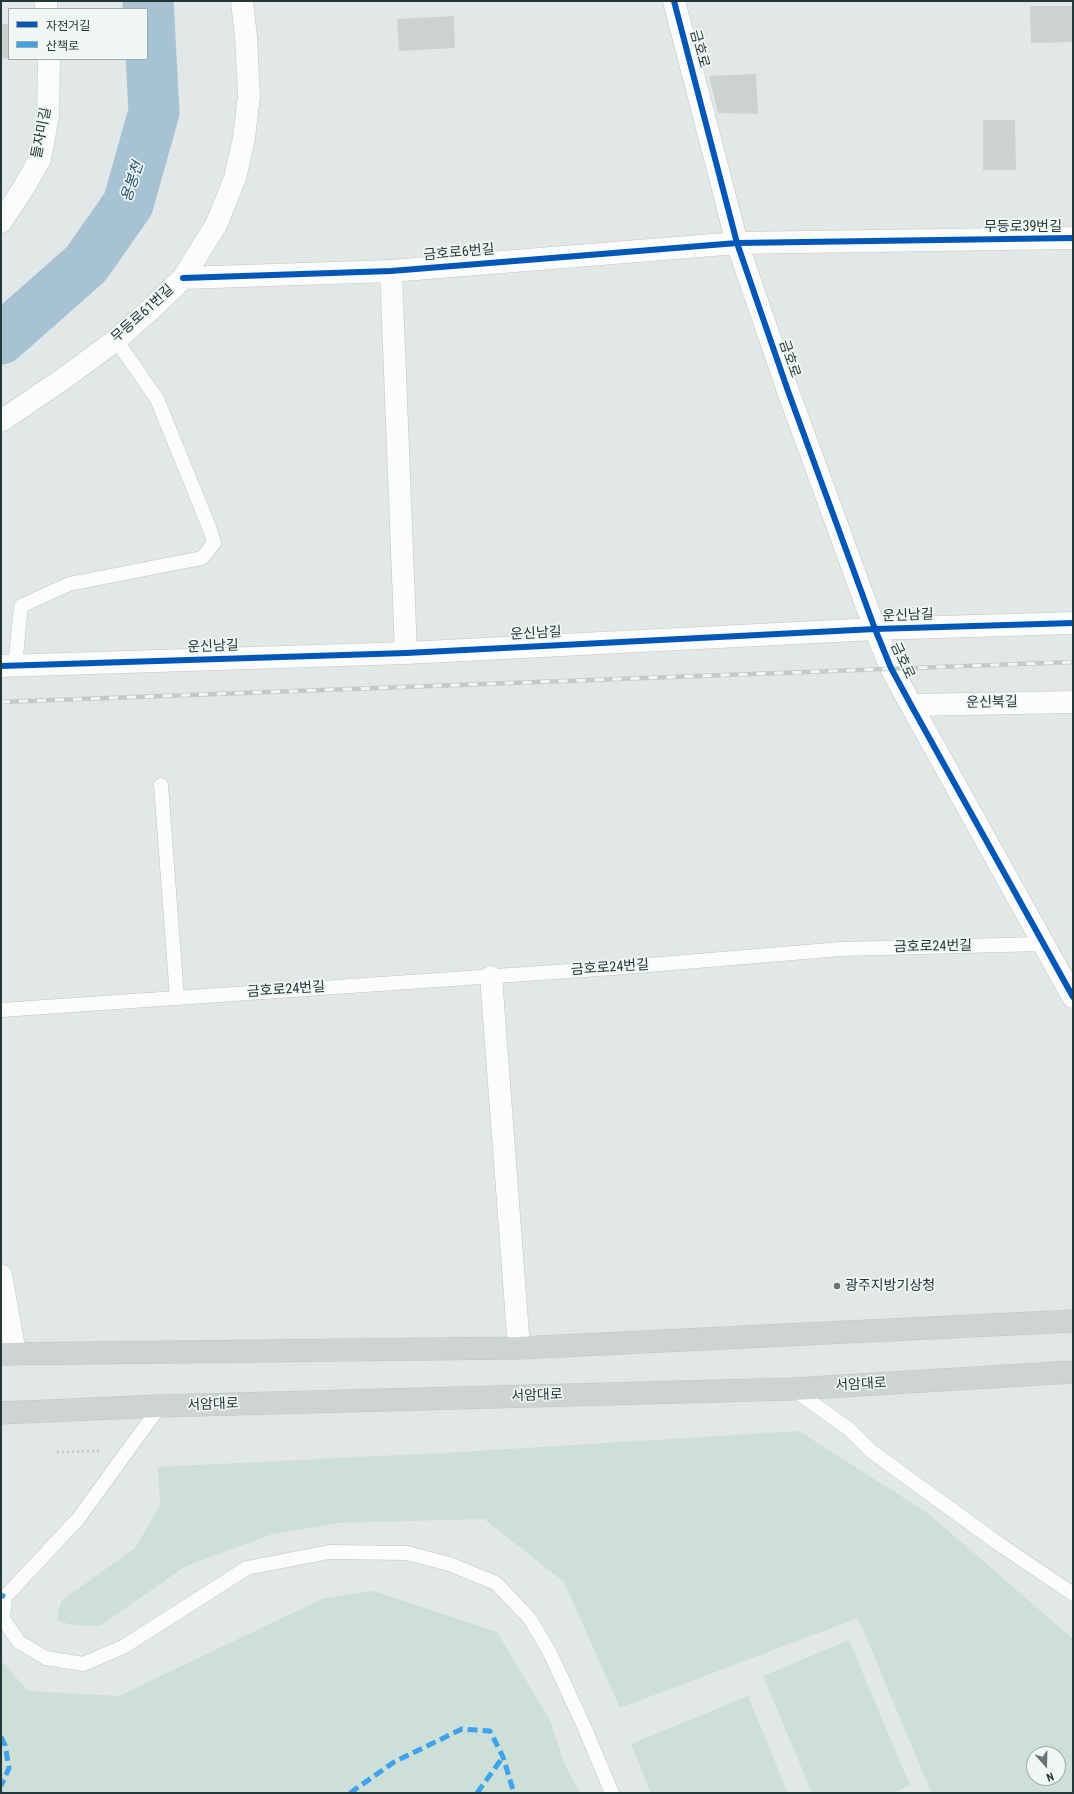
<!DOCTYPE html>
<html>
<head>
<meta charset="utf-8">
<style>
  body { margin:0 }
  #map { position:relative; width:1074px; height:1794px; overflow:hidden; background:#e2e8e7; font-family:"Roboto Condensed","Noto Sans KR",sans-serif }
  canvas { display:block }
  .frame { position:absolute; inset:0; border:2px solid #223838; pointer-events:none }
  .legend { position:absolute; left:8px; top:8px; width:140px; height:52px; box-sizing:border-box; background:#f0f7f5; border:1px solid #9eaba9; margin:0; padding:5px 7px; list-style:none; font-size:12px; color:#223838 }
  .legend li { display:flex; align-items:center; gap:8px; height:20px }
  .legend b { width:20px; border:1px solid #9eaba9 }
  .north { position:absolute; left:1026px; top:1746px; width:40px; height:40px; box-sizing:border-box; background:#f0f7f5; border:1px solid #9eaba9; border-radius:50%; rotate:160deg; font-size:11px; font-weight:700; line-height:16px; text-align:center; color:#223838 }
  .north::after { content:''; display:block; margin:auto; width:14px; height:18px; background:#657675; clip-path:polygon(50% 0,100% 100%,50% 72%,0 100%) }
</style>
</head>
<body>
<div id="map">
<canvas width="1074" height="1794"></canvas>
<div class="frame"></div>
<ul class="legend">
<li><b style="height:5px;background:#0057b8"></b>자전거길</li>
<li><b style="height:5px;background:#3ea3ec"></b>산책로</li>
</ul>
<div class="north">N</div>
</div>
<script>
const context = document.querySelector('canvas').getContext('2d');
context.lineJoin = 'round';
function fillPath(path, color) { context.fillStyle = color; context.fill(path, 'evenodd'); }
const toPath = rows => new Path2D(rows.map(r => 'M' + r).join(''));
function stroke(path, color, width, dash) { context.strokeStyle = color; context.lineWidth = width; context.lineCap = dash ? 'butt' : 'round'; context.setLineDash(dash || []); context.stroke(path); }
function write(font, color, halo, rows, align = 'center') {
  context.font = font + ' "Roboto Condensed","Noto Sans KR",sans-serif'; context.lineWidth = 3.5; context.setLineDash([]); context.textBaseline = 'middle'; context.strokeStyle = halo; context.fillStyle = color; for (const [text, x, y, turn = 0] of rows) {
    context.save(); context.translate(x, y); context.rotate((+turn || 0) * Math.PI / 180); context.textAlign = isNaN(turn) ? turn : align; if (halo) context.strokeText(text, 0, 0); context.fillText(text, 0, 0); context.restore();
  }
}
const green = toPath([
  [799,1431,929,1514,1073,1639,1073,1793,928,1793,931,1792,858,1618,620,1708,564,1582,484,1519,339,1523,273,1534,186,1566,100,1626,71,1625,57,1620,61,1601,135,1548,160,1506,158,1467,460,1452],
  [1034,1754,1058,1754,1058,1778,1034,1778],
  [373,1591,497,1632,550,1720,565,1765,580,1793,1,1793,1,1660,28,1691,119,1696,324,1598],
  [849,1640,910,1785,892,1793,812,1793,763,1676],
  [748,1696,788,1793,651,1793,631,1744]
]);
const river = toPath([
  [1,339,86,264,128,204,154,112,148,1]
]);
const building = toPath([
  [1030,6,1073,6,1073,42,1031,43],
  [454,16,455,48,399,51,397,19],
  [1,24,9,24,9,59,1,58],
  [756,74,758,114,718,113,709,76],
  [983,120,1015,120,1016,170,983,170]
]);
const path = toPath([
  [57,1452,100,1451]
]);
const lane = toPath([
  [15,666,21,606,69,584,202,558,214,543,209,527,157,399,116,340],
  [161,785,177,998],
  [1,1010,613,968,841,949,1042,944],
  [793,1389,849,1429,871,1451,999,1544,1073,1594],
  [160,1406,78,1519,5,1597,3,1619,19,1642,46,1658,83,1664,123,1647,247,1568,329,1552,407,1553,449,1564,496,1583,530,1619,549,1651,583,1724,612,1793]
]);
const street = toPath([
  [46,1,46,9],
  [674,1,737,243,788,391,875,629,891,668,911,705,1073,997],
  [1,222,23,189,40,159,48,116,49,59],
  [391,271,406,653],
  [183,278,391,271,737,243,1073,238],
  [1,421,63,379,116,340,151,309,183,278,216,225,235,178,244,138,249,96,246,37,242,1],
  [1,666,406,653,875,629,1073,623],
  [911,705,1073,702],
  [491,977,519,1348],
  [1,1275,15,1353]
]);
const primary = toPath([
  [1,1354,519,1348,1073,1321],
  [1,1413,160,1406,793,1389,1073,1372]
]);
const rail = toPath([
  [1,702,1073,662]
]);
const quiet = toPath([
  [1,1595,5,1597],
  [1,1737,5,1745,9,1768,1,1786],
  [350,1793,394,1762,462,1729,490,1731,503,1757,514,1793],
  [477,1793,503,1757]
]);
const cycleway = toPath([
  [674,1,737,243,788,391,875,629,891,668,911,705,1073,997],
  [183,278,391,271,737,243,1073,238],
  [1,666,406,653,875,629,1073,623]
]);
const markers = [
  [837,1286,4,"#657675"]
];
const streetNames = [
  ["금호로",699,49,75],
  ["들자미길",42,133,-79],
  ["무등로39번길",1023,227],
  ["금호로6번길",459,253,-5],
  ["무등로61번길",143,314,-42],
  ["금호로",789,359,71],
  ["운신남길",908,616,-2],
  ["운신남길",536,634,-3],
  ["운신남길",213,647,-2],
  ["금호로",902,661,65],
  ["운신북길",992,703,-1],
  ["금호로24번길",933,947,-1],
  ["금호로24번길",610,968,-4],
  ["금호로24번길",286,990,-4],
  ["서암대로",861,1385,-3],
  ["서암대로",537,1396,-2],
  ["서암대로",213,1405,-2]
];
const poiNames = [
  ["광주지방기상청",845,1286]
];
const waterNames = [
  ["용봉천",133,182,-72]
];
fillPath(green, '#cde0d8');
stroke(river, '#a6c2d3', 51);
fillPath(building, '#cdd1d0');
stroke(lane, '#bfc4c4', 15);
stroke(street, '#bfc4c4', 23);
stroke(primary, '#bcc4c3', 23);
stroke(path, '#bfc8c7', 2.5, [2, 3]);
stroke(lane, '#fbfcfb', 14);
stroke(street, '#fbfcfb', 22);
stroke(primary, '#ced4d3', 22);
stroke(rail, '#c6c9c9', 4.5);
stroke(rail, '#f0f7f5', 3, [9]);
stroke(quiet, '#3ea3ec', 5, [10, 5]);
stroke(cycleway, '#0057b8', 6);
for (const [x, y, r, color] of markers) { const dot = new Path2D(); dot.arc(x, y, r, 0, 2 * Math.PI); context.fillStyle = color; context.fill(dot); stroke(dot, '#f0f7f5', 1.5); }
write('14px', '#223838', '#f0f7f5', streetNames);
write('14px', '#223838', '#f0f7f5', poiNames, 'left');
write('italic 15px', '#224e6f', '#f0f7f5', waterNames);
</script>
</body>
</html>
